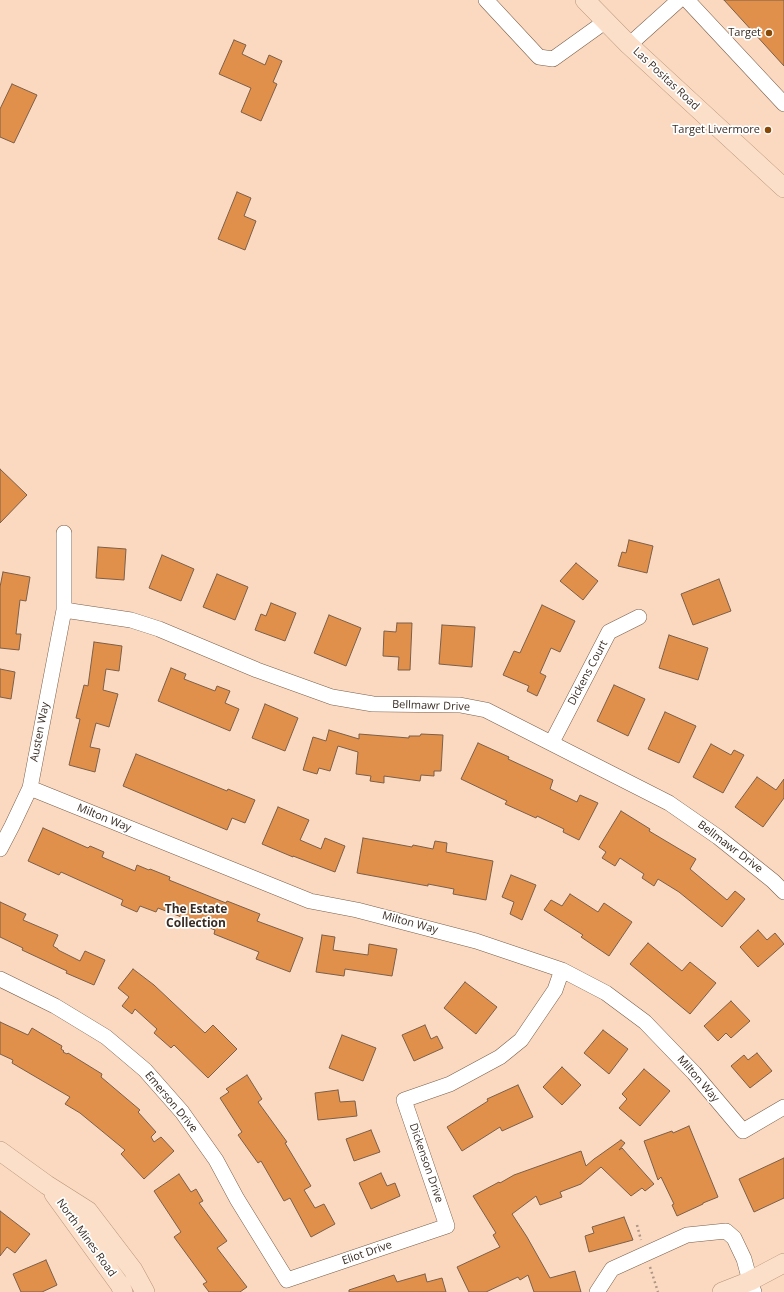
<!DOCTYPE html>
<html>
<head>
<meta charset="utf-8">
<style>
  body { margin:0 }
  canvas { display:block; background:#fad9c0 }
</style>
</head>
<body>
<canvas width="784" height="1292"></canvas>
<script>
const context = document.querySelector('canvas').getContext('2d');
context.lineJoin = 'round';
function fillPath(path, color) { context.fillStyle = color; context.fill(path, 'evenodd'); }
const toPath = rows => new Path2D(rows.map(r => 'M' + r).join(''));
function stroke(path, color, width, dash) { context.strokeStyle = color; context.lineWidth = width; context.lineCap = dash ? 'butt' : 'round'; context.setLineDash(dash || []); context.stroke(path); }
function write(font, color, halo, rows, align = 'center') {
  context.font = font + ' "Open Sans",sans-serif'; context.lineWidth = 3.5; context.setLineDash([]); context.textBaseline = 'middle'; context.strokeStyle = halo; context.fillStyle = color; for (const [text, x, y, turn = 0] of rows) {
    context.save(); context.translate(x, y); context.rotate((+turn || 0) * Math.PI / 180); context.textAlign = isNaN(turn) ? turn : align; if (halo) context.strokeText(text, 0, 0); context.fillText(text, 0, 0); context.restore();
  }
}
const building = toPath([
  [724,0,784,0,784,66,724,0],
  [234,40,246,45,242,54,265,65,269,55,282,61,273,82,277,84,261,121,241,112,251,88,219,74,234,40],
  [12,84,37,95,14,143,0,137,0,109,12,84],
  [237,192,251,198,244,216,256,221,245,250,218,239,237,192],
  [0,469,27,495,0,523,0,469],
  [629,540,653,546,647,573,618,566,622,552,626,553,629,540],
  [98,547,126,549,124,580,96,578,98,547],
  [162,555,194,569,181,601,149,588,162,555],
  [576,563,598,581,583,600,560,581,576,563],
  [3,572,30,577,26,601,20,600,16,634,21,634,19,650,0,648,0,587,3,572],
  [217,574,248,587,235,620,203,607,217,574],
  [719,579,731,611,693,625,681,594,719,579],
  [271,603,296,613,285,641,255,630,261,614,266,616,271,603],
  [542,605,575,621,560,652,551,648,540,673,546,676,537,696,527,691,529,686,503,675,514,651,520,653,542,605],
  [329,615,361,628,346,666,314,653,329,615],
  [397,623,412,623,410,670,398,670,399,657,383,656,384,631,396,632,397,623],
  [442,625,475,627,472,667,439,664,442,625],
  [669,635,708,648,698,680,659,668,669,635],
  [94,642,122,646,119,671,106,669,103,690,118,694,109,727,96,723,90,747,100,749,95,772,69,765,80,719,76,718,84,685,88,686,94,642],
  [171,668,186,674,184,679,215,691,217,686,230,691,225,703,239,709,230,731,158,701,171,668],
  [0,669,15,672,11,699,0,697,0,669],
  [614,685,645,699,628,736,597,721,614,685],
  [265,704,298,718,285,751,252,738,265,704],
  [665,712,696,726,679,763,648,749,665,712],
  [329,730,359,739,359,734,409,738,409,736,420,736,421,734,443,735,441,771,434,771,434,776,421,775,420,781,384,776,384,783,370,781,371,776,356,774,358,752,338,746,330,771,319,768,317,774,303,770,313,737,326,741,329,730],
  [478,743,509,757,508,759,553,780,550,789,577,802,580,795,598,803,579,840,563,832,564,829,537,816,536,818,505,804,507,801,461,779,478,743],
  [711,744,731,755,734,750,744,755,723,793,693,777,711,744],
  [136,754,227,791,228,789,255,800,245,823,232,818,227,830,123,786,136,754],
  [757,777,776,790,784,779,784,798,763,827,735,807,757,777],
  [278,807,309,820,300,840,321,849,325,838,345,846,335,872,293,856,293,857,262,844,278,807],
  [621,811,650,829,649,831,696,859,690,869,727,900,735,891,745,899,722,927,679,892,658,879,654,886,642,878,644,874,620,858,615,866,602,858,606,852,599,847,621,811],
  [43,828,88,848,90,846,104,852,102,857,135,871,137,865,149,870,150,869,170,877,169,880,226,903,227,901,260,914,257,921,303,938,290,972,256,959,259,952,214,934,215,930,158,908,156,912,140,906,137,912,121,905,123,900,61,872,59,875,28,861,43,828],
  [363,838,412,847,413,845,433,849,435,841,447,843,446,852,493,861,486,900,453,894,454,889,428,884,428,886,357,873,363,838],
  [511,875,536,885,522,920,510,914,514,902,502,897,511,875],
  [570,894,598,912,604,903,632,922,609,956,581,937,583,935,544,910,551,900,562,906,570,894],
  [0,902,26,914,23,920,58,935,53,946,58,949,58,950,80,961,85,951,105,960,94,985,66,973,67,971,22,950,23,948,0,937,0,902],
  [758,930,767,940,775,933,784,944,758,967,740,947,758,930],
  [322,935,335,937,333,950,368,955,369,944,397,949,392,976,345,969,344,976,316,972,322,935],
  [648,943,682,971,690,962,716,983,690,1014,630,964,648,943],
  [133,969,154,985,205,1033,213,1025,237,1049,208,1078,174,1045,171,1048,154,1033,157,1029,135,1009,132,1014,122,1006,129,997,118,988,133,969],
  [465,982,497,1007,476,1034,444,1008,465,982],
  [731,1001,750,1021,731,1038,726,1033,718,1041,704,1026,731,1001],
  [0,1022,28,1035,32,1028,62,1046,61,1049,64,1051,63,1052,67,1054,68,1053,102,1074,101,1077,140,1110,138,1112,156,1132,151,1137,154,1142,161,1137,174,1151,144,1179,121,1154,125,1150,80,1113,65,1104,70,1097,12,1063,13,1060,0,1054,0,1022],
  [425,1025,431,1039,437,1036,443,1048,414,1061,402,1035,425,1025],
  [603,1030,628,1049,609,1074,584,1053,603,1030],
  [342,1035,376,1048,363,1081,329,1068,342,1035],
  [757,1053,772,1071,750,1088,731,1066,744,1055,748,1060,757,1053],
  [562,1067,581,1085,562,1105,543,1087,562,1067],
  [644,1069,670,1091,640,1126,619,1108,627,1099,622,1094,644,1069],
  [247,1075,262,1099,258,1102,287,1142,285,1143,311,1186,304,1190,315,1208,324,1204,335,1224,311,1237,290,1198,284,1201,261,1161,258,1163,238,1135,242,1132,220,1098,229,1092,226,1089,247,1075],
  [518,1085,533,1117,502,1131,500,1127,462,1151,447,1127,488,1101,487,1099,518,1085],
  [338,1090,340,1102,355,1101,357,1116,318,1120,315,1093,338,1090],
  [689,1126,718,1197,703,1203,703,1204,677,1216,672,1205,674,1204,661,1177,658,1180,644,1141,672,1131,673,1133,689,1126],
  [371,1130,380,1152,354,1161,346,1139,371,1130],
  [621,1140,625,1143,619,1150,622,1148,654,1184,645,1191,642,1188,631,1196,601,1167,581,1184,560,1192,562,1197,540,1205,536,1196,512,1214,527,1237,550,1278,575,1271,581,1292,534,1292,528,1275,520,1280,518,1277,486,1292,469,1292,457,1267,500,1247,493,1235,496,1233,473,1196,499,1182,500,1183,514,1175,581,1151,586,1166,594,1159,597,1157,621,1140],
  [784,1158,784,1198,754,1212,739,1179,784,1158],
  [381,1173,387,1186,395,1183,400,1196,371,1209,359,1183,381,1173],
  [179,1174,191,1192,196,1189,203,1201,199,1203,227,1241,217,1248,247,1287,240,1292,209,1292,203,1284,207,1282,174,1237,181,1232,154,1191,179,1174],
  [0,1211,30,1234,15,1253,7,1247,0,1256,0,1211],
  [624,1217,633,1240,589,1252,585,1236,594,1233,592,1227,624,1217],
  [46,1260,57,1285,42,1292,21,1292,13,1274,46,1260],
  [425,1274,427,1282,442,1278,446,1292,349,1292,349,1290,394,1275,397,1282,425,1274]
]);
const path = toPath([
  [637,1225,641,1240],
  [650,1267,658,1292]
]);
const minor = toPath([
  [486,0,539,57,553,59,606,21],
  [687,0,784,104],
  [629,45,679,0],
  [64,610,131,620,159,629,257,670,332,697,373,704,460,705,486,710,669,803,718,837,773,881,784,892],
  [552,742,609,632,639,617],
  [30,788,310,901,357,910,476,941,562,970,606,993,645,1022,694,1073,743,1131,784,1107],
  [0,849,12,826,30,788,64,610,64,533],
  [0,979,55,1006,106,1037,145,1070,182,1112,216,1160,237,1199,287,1280,447,1226,404,1100,450,1084,500,1057,521,1040,555,990,562,970],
  [597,1292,612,1269,687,1235,726,1231,734,1238,744,1259,750,1281,754,1292]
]);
const major = toPath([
  [585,0,629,45,784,188],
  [0,1151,47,1185,88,1211,133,1270,145,1292],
  [54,1194,120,1285,123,1292],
  [722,1292,750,1281,784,1263]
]);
const markers = [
  [769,33,4,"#864906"],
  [768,130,4,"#864906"]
];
const poiNames = [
  ["Target",761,33],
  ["Target Livermore",760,130]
];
const streetNames = [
  ["Las Positas Road",666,79,43],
  ["Dickens Court",588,673,-62],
  ["Bellmawr Drive",431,706,2],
  ["Austen Way",40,732,-79],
  ["Milton Way",104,818,22],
  ["Bellmawr Drive",730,847,37],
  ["Milton Way",410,923,15],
  ["Milton Way",698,1079,49],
  ["Emerson Drive",171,1102,50],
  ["Dickenson Drive",426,1163,71],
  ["North Mines Road",86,1238,54],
  ["Eliot Drive",367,1253,-19]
];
const neighbourhoodNames = [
  ["The Estate",196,910],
  ["Collection",196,924]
];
fillPath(building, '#e1904b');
stroke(building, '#7b5f49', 1);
stroke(minor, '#7a5e48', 16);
stroke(major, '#b69277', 20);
stroke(path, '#af9683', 2.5, [2, 3]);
stroke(minor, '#fff', 15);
stroke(major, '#fbdfc8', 19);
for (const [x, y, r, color] of markers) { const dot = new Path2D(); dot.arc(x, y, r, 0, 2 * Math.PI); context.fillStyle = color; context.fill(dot); stroke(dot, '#fff', 1.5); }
write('11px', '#392c23', '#fff', poiNames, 'right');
write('11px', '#392c23', '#fff', streetNames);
write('bold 12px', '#392c23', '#fff', neighbourhoodNames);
</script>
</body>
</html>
